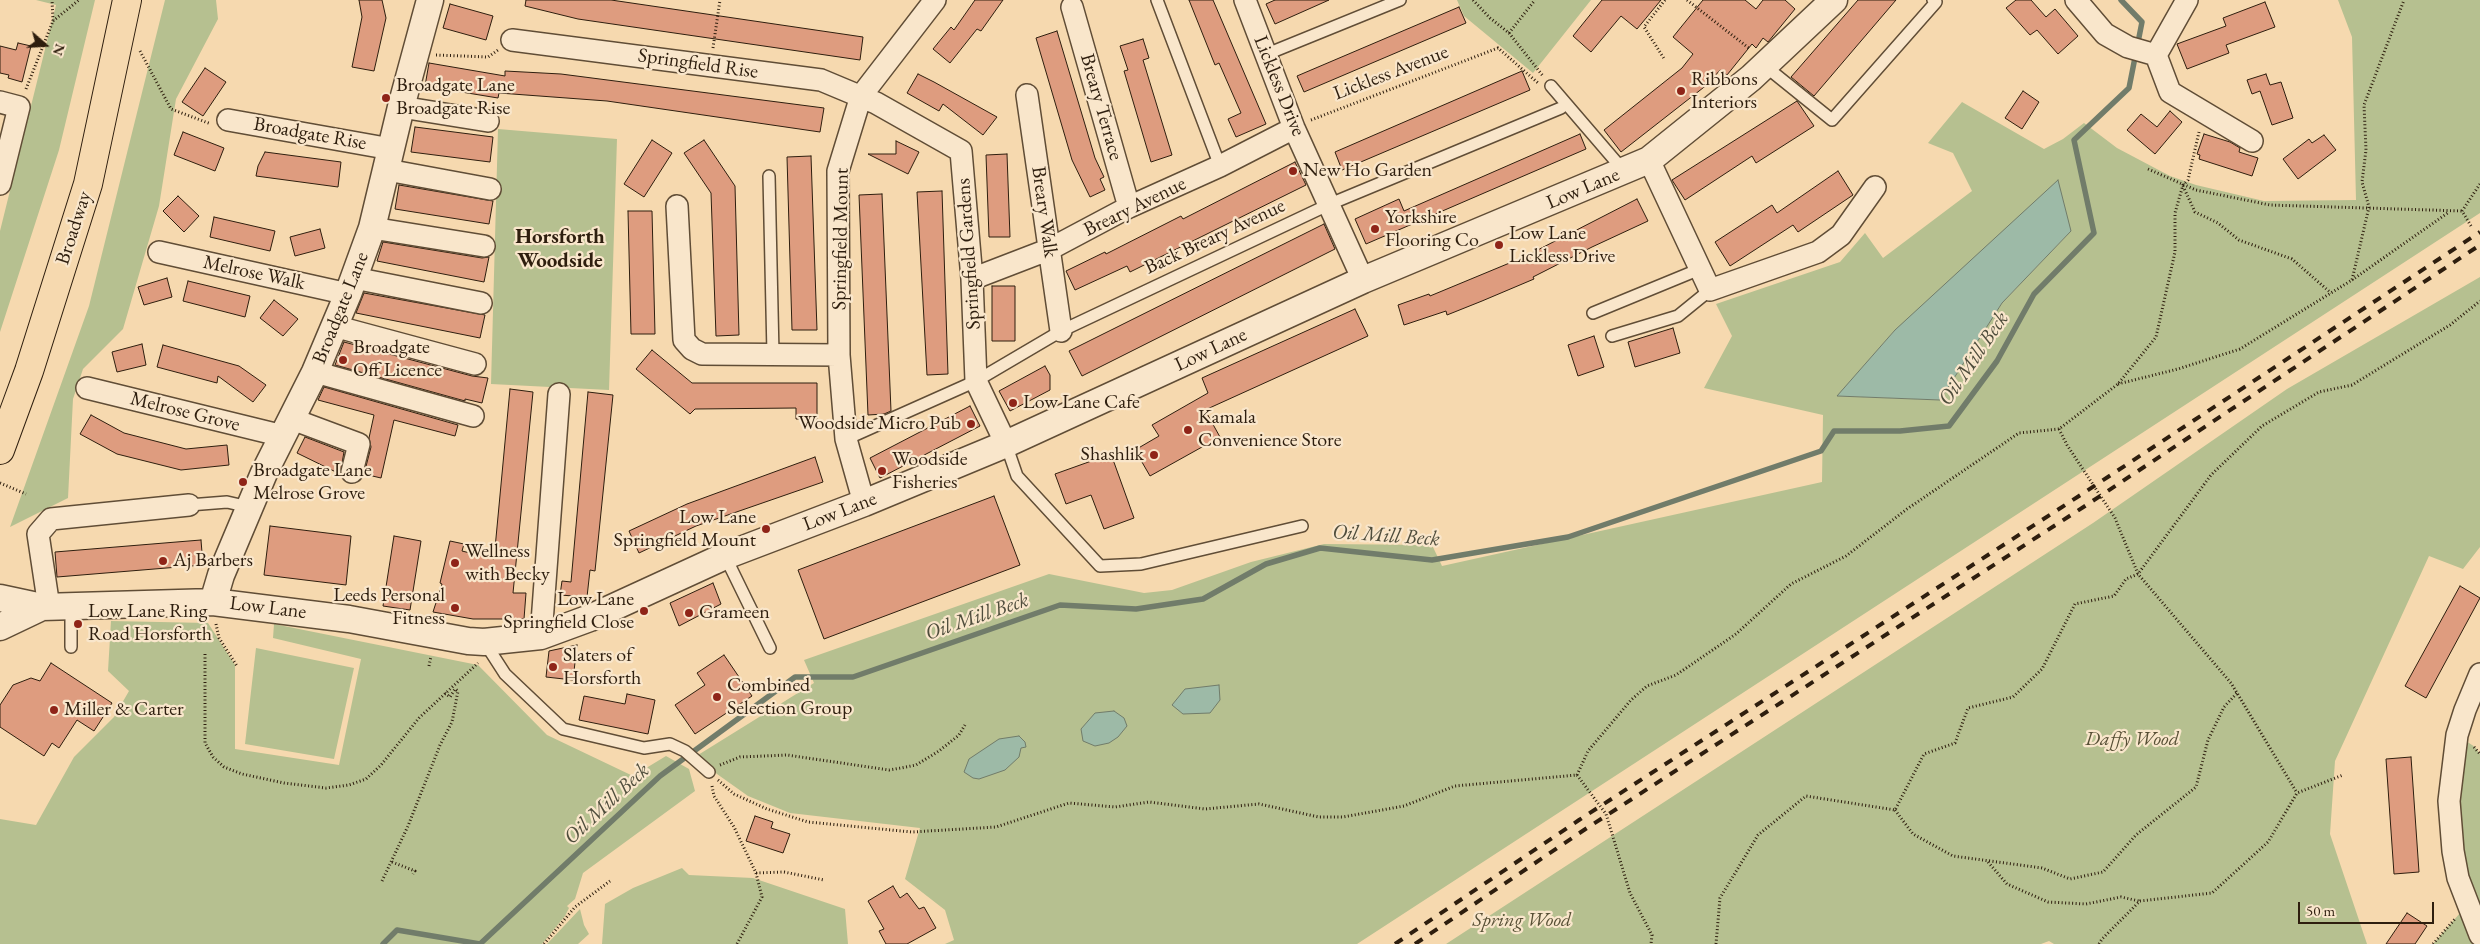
<!DOCTYPE html>
<html>
<head>
<meta charset="utf-8">
<style>
  body { margin:0 }
  #map { position:relative; width:2480px; height:944px; overflow:hidden; background:#f6d9af; font-family:"EB Garamond",serif }
  canvas { display:block }
  .north { position:absolute; left:20px; top:20px; width:50px; height:50px; -webkit-text-stroke:4px #f9e6cb; paint-order:stroke; rotate:109deg; font-size:14px; font-weight:700; line-height:20px; text-align:center; color:#2e1e0e }
  .north::after { content:''; display:block; margin:auto; width:18px; height:22px; background:#2e1e0e; clip-path:polygon(50% 0,100% 100%,50% 72%,0 100%) }
  .scale { position:absolute; left:2298px; top:902px; width:136px; height:22px; box-sizing:border-box; border:2px solid #2e1e0e; border-top:0; padding-left:6px; font-size:15px; line-height:18px; white-space:nowrap; color:#2e1e0e; -webkit-text-stroke:4px #f9e6cb; paint-order:stroke }
</style>
</head>
<body>
<div id="map">
<canvas width="2480" height="944"></canvas>
<div class="north">N</div>
<div class="scale">50 m</div>
</div>
<script>
const context = document.querySelector('canvas').getContext('2d');
context.lineJoin = 'round';
function fillPath(path, color) { context.fillStyle = color; context.fill(path, 'evenodd'); }
const toPath = rows => new Path2D(rows.map(r => 'M' + r).join(''));
function stroke(path, color, width, dash) { context.strokeStyle = color; context.lineWidth = width; context.lineCap = dash ? 'butt' : 'round'; context.setLineDash(dash || []); context.stroke(path); }
function write(font, color, halo, rows, align = 'center') {
  context.font = font + ' "EB Garamond",serif'; context.lineWidth = 4.5; context.setLineDash([]); context.textBaseline = 'middle'; context.strokeStyle = halo; context.fillStyle = color; for (const [text, x, y, turn = 0] of rows) {
    context.save(); context.translate(x, y); context.rotate((+turn || 0) * Math.PI / 180); context.textAlign = isNaN(turn) ? turn : align; if (halo) context.strokeText(text, 0, 0); context.fillText(text, 0, 0); context.restore();
  }
}
const green = toPath([
  [36,0,95,0,59,150,0,332,0,231,56,5],
  [165,0,216,0,218,19,176,99,159,206,123,329,83,369,73,399,68,498,10,527,89,306],
  [1457,0,1591,0,1533,73,1464,16],
  [2338,0,2480,0,2480,213,1357,944,945,944,954,940,945,910,905,879,920,828,790,813,748,796,717,774,698,755,814,683,804,660,1049,574,1144,593,1172,590,1251,562,1324,544,1432,545,1442,566,1822,482,1823,415,1704,388,1732,336,1716,304,1840,262,1865,233,1883,258,1972,191,1953,153,1928,143,1962,102,2044,149,2063,139,2084,123,2117,148,2170,176,2196,185,2264,201,2356,200,2352,37],
  [2071,231,2002,303,1940,400,1838,396,1895,330],
  [498,129,617,139,609,390,491,384],
  [2480,277,2480,547,2463,569,2429,556,2335,761,2330,834,2367,944,2054,944,2049,941,2041,944,1446,944,2093,523,2287,389],
  [111,621,208,623,235,665,235,749,339,765,361,659,273,638,274,624,478,665,547,735,633,776,666,756,689,769,695,791,583,873,575,899,567,906,569,908,565,916,542,944,0,944,0,819,36,825,74,757,114,717,129,691,108,671],
  [256,648,354,668,334,759,245,744],
  [2457,735,2475,747,2480,754,2480,944,2433,944,2467,905,2458,878],
  [682,868,689,875,753,878,845,909,848,944,602,944,605,904,633,888],
  [580,909,584,925,589,934,578,944,547,944]
]);
const water = toPath([
  [2058,180,2071,231,2002,303,1940,400,1837,396,1895,330,2058,180],
  [1219,685,1220,700,1210,713,1183,714,1172,705,1185,689,1219,685],
  [1114,711,1124,718,1127,726,1118,737,1109,743,1095,746,1083,741,1081,729,1095,713,1114,711],
  [1019,736,1025,742,1026,747,1021,748,1019,757,1005,770,979,779,973,778,964,772,969,759,999,739,1019,736]
]);
const stream = toPath([
  [383,944,397,930,480,944,660,776,795,677,853,677,1060,605,1136,609,1203,599,1266,564,1320,548,1432,560,1568,537,1821,451,1834,431,1900,431,1949,426,1997,361,2034,294,2094,233,2074,140,2129,88,2142,22,2121,0]
]);
const building = toPath([
  [359,0,382,0,386,18,374,71,352,67,362,17,359,0],
  [526,0,611,0,863,37,860,60,578,19,525,6,526,0],
  [975,0,1003,0,981,31,977,29,950,63,933,49,951,27,954,30,975,0],
  [1189,0,1213,0,1266,124,1236,137,1228,119,1241,113,1219,63,1215,65,1189,0],
  [1275,0,1329,0,1275,24,1266,4,1275,0],
  [1602,0,1661,0,1637,29,1621,16,1591,52,1573,36,1602,0],
  [1703,0,1745,0,1756,9,1763,0,1785,0,1795,9,1768,42,1763,38,1756,48,1752,44,1727,75,1720,70,1708,84,1621,152,1604,130,1682,68,1693,54,1673,37,1703,0],
  [1858,0,1896,0,1814,96,1791,77,1858,0],
  [2016,0,2031,0,2046,17,2055,9,2078,36,2058,54,2037,30,2030,35,2006,8,2016,0],
  [2265,2,2275,27,2226,45,2229,53,2187,69,2177,44,2226,26,2223,18,2265,2],
  [450,4,493,16,486,40,443,28,450,4],
  [1459,7,1466,23,1304,92,1297,76,1459,7],
  [1057,31,1095,158,1104,177,1100,179,1105,190,1090,197,1072,160,1036,38,1057,31],
  [1143,39,1149,58,1143,60,1172,155,1151,162,1124,71,1128,70,1120,46,1143,39],
  [18,43,31,46,22,82,8,78,9,75,0,73,0,46,16,50,18,43],
  [429,63,505,76,505,71,561,74,824,108,820,132,607,101,499,93,498,98,425,86,429,63],
  [205,68,226,82,203,116,182,102,205,68],
  [1522,71,1530,90,1342,170,1335,152,1522,71],
  [918,74,934,82,997,117,983,135,943,104,939,111,907,93,918,74],
  [2266,74,2270,85,2281,82,2293,118,2272,125,2260,91,2252,94,2247,80,2266,74],
  [2023,91,2039,102,2022,129,2005,118,2023,91],
  [1797,101,1814,126,1756,163,1752,156,1685,200,1672,180,1797,101],
  [2170,111,2182,122,2155,154,2127,130,2141,114,2157,127,2170,111],
  [415,127,493,137,490,162,411,152,415,127],
  [183,132,224,148,215,171,174,155,183,132],
  [1580,134,1586,149,1366,244,1355,219,1399,199,1404,211,1580,134],
  [2204,134,2230,142,2240,148,2239,152,2258,158,2252,176,2199,159,2200,155,2197,154,2204,134],
  [2324,135,2336,150,2298,179,2283,159,2309,139,2312,143,2324,135],
  [652,140,672,153,644,197,624,184,652,140],
  [704,140,735,186,739,335,716,336,711,193,684,153,704,140],
  [896,141,919,152,908,174,868,154,896,154,896,141],
  [265,152,341,162,338,187,256,176,258,166,265,152],
  [1007,154,1010,237,989,237,986,155,1007,154],
  [811,156,817,330,792,330,787,157,811,156],
  [1295,162,1306,185,1130,272,1127,266,1075,290,1066,271,1105,252,1106,254,1181,216,1183,219,1295,162],
  [1838,171,1853,195,1798,232,1793,225,1730,266,1715,242,1772,205,1777,213,1838,171],
  [399,185,493,201,489,224,395,209,399,185],
  [942,191,948,374,927,375,917,192,942,191],
  [882,194,891,411,884,414,868,415,859,195,882,194],
  [178,196,199,216,184,232,163,211,178,196],
  [1637,199,1648,221,1592,247,1533,277,1534,279,1482,301,1447,315,1446,311,1404,325,1398,305,1429,294,1430,296,1524,257,1637,199],
  [628,211,652,211,655,334,631,334,628,211],
  [214,217,275,231,270,251,210,237,214,217],
  [1324,224,1335,249,1082,376,1069,351,1324,224],
  [320,229,325,248,295,256,290,237,320,229],
  [383,242,482,258,489,257,484,282,377,261,383,242],
  [167,278,172,297,144,305,138,287,167,278],
  [188,281,250,296,245,317,183,301,188,281],
  [992,286,1015,286,1015,341,992,341,992,286],
  [364,293,485,315,480,338,356,313,364,293],
  [274,300,298,319,283,336,260,318,274,300],
  [1355,309,1368,336,1205,410,1220,437,1150,476,1135,450,1159,436,1152,425,1208,393,1202,378,1355,309],
  [1673,328,1680,353,1635,367,1628,342,1673,328],
  [1594,336,1604,367,1578,376,1568,345,1594,336],
  [344,342,472,376,488,378,482,403,465,399,465,401,335,365,344,342],
  [142,344,146,365,117,372,112,352,142,344],
  [163,345,239,366,266,385,253,402,218,376,217,383,157,367,163,345],
  [652,350,692,383,817,383,817,419,796,419,796,408,695,409,690,414,636,369,652,350],
  [1045,366,1050,375,1050,390,1010,411,999,391,1045,366],
  [324,387,458,425,455,436,394,420,381,478,364,474,371,447,369,438,374,415,318,400,324,387],
  [510,389,533,392,513,593,526,593,524,619,473,619,433,612,442,584,440,583,450,541,464,544,462,551,494,559,510,389],
  [588,392,613,395,595,571,590,570,587,597,560,595,562,581,571,582,588,392],
  [970,406,980,426,880,478,870,458,970,406],
  [91,415,124,433,186,449,227,445,229,465,181,470,117,454,80,434,91,415],
  [305,437,344,452,340,474,297,453,305,437],
  [1111,454,1134,518,1104,529,1091,495,1066,504,1055,474,1111,454],
  [815,457,823,482,696,526,639,553,629,531,687,504,815,457],
  [994,496,1020,565,824,639,798,570,994,496],
  [270,526,351,536,346,585,264,575,270,526],
  [394,536,421,541,410,610,383,606,394,536],
  [201,540,203,565,57,577,55,552,201,540],
  [713,583,721,604,679,626,670,603,713,583],
  [2460,586,2480,598,2426,698,2405,686,2460,586],
  [577,645,573,680,546,677,549,651,577,645],
  [724,655,752,696,695,734,675,705,705,685,697,673,724,655],
  [51,663,112,703,94,731,77,720,59,748,52,743,44,756,0,727,0,705,13,685,31,678,40,681,51,663],
  [627,694,655,700,648,734,579,720,584,696,625,704,627,694],
  [2411,757,2419,872,2394,874,2386,759,2411,757],
  [755,816,773,822,771,828,790,834,783,853,746,841,755,816],
  [893,886,900,898,907,893,919,909,924,907,936,928,907,944,886,944,879,931,884,929,868,901,893,886],
  [2407,913,2427,926,2415,944,2386,944,2407,913]
]);
const path = toPath([
  [1473,0,1490,18,1509,33,1543,76],
  [1665,0,1644,27,1665,60],
  [1687,0,1750,49],
  [53,21,79,0],
  [1509,33,1535,0],
  [713,48,720,0],
  [140,51,171,109,211,124],
  [436,55,488,57,498,50],
  [26,89,53,21,52,0],
  [1311,120,1498,48,1538,83],
  [2148,169,2196,190,2270,205,2462,211],
  [2183,186,2195,212,2218,223,2239,240,2292,259,2331,293],
  [2471,226,2462,211,2480,184],
  [2352,280,2449,212],
  [2118,384,2178,369,2240,349,2352,280,2369,207,2362,182,2366,150,2364,105,2404,0],
  [2059,429,2067,445,2115,518,2138,574,2231,683,2297,793],
  [0,483,26,494],
  [216,624,219,638,237,666],
  [205,654,205,743,213,757,224,767,242,774,284,783,326,788,349,785,366,779,381,765,419,718,478,663],
  [429,666,431,656],
  [2474,747,2480,754],
  [720,765,740,757,787,755,889,770,901,768,916,765,939,751,959,735,965,725],
  [1577,775,1588,751,1631,700,1647,686,1676,675,1736,634,1791,584,1846,556,1907,509,2019,433,2059,429,2118,384,2156,337,2175,252,2175,213,2183,185,2188,180,2199,132],
  [1577,775,1606,814,1630,893,1652,935,1651,944],
  [718,780,734,794,767,809,808,822,912,832,996,827,1069,803,1115,807,1149,802,1205,809,1259,804,1319,817,1343,817,1404,806,1455,786,1577,775],
  [712,786,714,796,734,827,756,873,762,897,737,944],
  [1895,810,1913,834,1953,856,2042,868,2070,879,2103,872,2136,835,2196,787,2208,740,2224,707,2237,693],
  [392,862,415,871,413,874],
  [1988,862,2007,884,2048,902,2086,904,2121,897,2139,901],
  [756,873,784,872,824,880],
  [382,881,408,826,440,745,452,722,458,691,455,689,450,697,445,693],
  [544,944,575,907,610,881],
  [1716,944,1720,898,1758,835,1806,796,1895,810,1924,754,1955,743,1968,708,2013,697,2042,669,2075,604,2114,596,2126,579,2138,574,2211,475,2262,426,2319,392,2352,385,2450,325,2480,301],
  [2099,944,2102,939,2140,901,2212,893,2268,842,2297,793,2343,775],
  [2433,944,2455,919]
]);
const service = toPath([
  [1157,0,1220,166],
  [1267,54,1400,0],
  [1765,66,1832,120,1936,2,1933,0],
  [1551,86,1624,171],
  [769,176,773,354],
  [1593,313,1700,269],
  [1612,336,1678,316,1710,290],
  [846,439,976,381,1061,331,1330,204,1561,108],
  [1006,444,1017,476,1100,566,1141,564,1302,526],
  [189,505,227,502,249,507],
  [725,556,770,648],
  [485,643,505,674,563,729,644,748,670,744,685,751,709,772],
  [71,647,71,606]
]);
const minor = toPath([
  [1245,0,1294,128,1363,280],
  [2076,0,2105,34,2128,47,2156,55],
  [1072,7,1129,207],
  [512,40,821,80,876,103,961,151,972,279,976,381,1006,444],
  [2156,55,2170,92,2252,141],
  [2156,55,2187,0],
  [1027,95,1061,331],
  [0,102,19,107,0,184],
  [401,107,488,121],
  [228,120,391,149],
  [1649,160,1710,290,1818,252,1841,235,1875,187],
  [387,170,490,189],
  [677,206,684,340,692,349,702,354,839,355],
  [372,228,484,246],
  [159,252,348,294],
  [354,278,481,303],
  [972,279,1050,249,1129,207,1220,166,1294,128],
  [334,326,475,364],
  [315,372,473,416],
  [87,388,283,436],
  [292,419,359,444,352,472],
  [864,503,846,439,839,355,838,171,861,96,935,0],
  [49,607,38,534,51,519,189,505],
  [541,636,559,394],
  [2480,674,2465,710,2457,735,2449,801,2453,851,2458,878,2480,935]
]);
const tertiary = toPath([
  [0,598,42,607,213,602,349,619,468,641,484,642,541,636,590,618,725,556,864,503,1006,444,1363,280,1649,160,1751,78,1834,0],
  [213,602,221,575,264,473,315,372,348,294,372,228,401,107,430,0],
  [0,627,42,607]
]);
const trunk = toPath([
  [0,450,29,371,88,184,127,0]
]);
const rail = toPath([
  [1395,944,1579,820,2079,496,2480,232],
  [1415,944,1584,830,2085,506,2480,245]
]);
const markers = [
  [1681,91,5,"#8f2418"],
  [386,98,5,"#8f2418"],
  [1293,171,5,"#8f2418"],
  [1375,229,5,"#8f2418"],
  [1499,245,5,"#8f2418"],
  [343,360,5,"#8f2418"],
  [1013,403,5,"#8f2418"],
  [971,424,5,"#8f2418"],
  [1188,430,5,"#8f2418"],
  [1154,455,5,"#8f2418"],
  [882,471,5,"#8f2418"],
  [243,482,5,"#8f2418"],
  [766,529,5,"#8f2418"],
  [163,561,5,"#8f2418"],
  [455,563,5,"#8f2418"],
  [455,608,5,"#8f2418"],
  [644,611,5,"#8f2418"],
  [689,613,5,"#8f2418"],
  [78,624,5,"#8f2418"],
  [553,667,5,"#8f2418"],
  [717,697,5,"#8f2418"],
  [54,710,5,"#8f2418"]
];
const streetNames = [
  ["Springfield Rise",698,64,8],
  ["Lickless Avenue",1391,73,-21],
  ["Lickless Drive",1279,86,68],
  ["Breary Terrace",1101,107,74],
  ["Broadgate Rise",310,134,10],
  ["Low Lane",1583,189,-23],
  ["Breary Avenue",1135,207,-26],
  ["Breary Walk",1044,212,82],
  ["Broadway",74,228,-72],
  ["Back Breary Avenue",1215,237,-25],
  ["Springfield Mount",841,239,-89],
  ["Springfield Gardens",969,254,-94],
  ["Melrose Walk",254,273,12],
  ["Broadgate Lane",341,308,-68],
  ["Low Lane",1211,350,-25],
  ["Melrose Grove",185,412,14],
  ["Low Lane",840,512,-21],
  ["Low Lane",268,608,7]
];
const poiNames = [
  ["Ribbons",1691,80],
  ["Interiors",1691,103],
  ["Broadgate Lane",396,86],
  ["Broadgate Rise",396,109],
  ["New Ho Garden",1303,171],
  ["Yorkshire",1385,218],
  ["Flooring Co",1385,241],
  ["Low Lane",1509,234],
  ["Lickless Drive",1509,257],
  ["Broadgate",353,348],
  ["Off Licence",353,371],
  ["Low Lane Cafe",1023,403],
  ["Kamala",1198,418],
  ["Convenience Store",1198,441],
  ["Woodside Micro Pub",961,424,"right"],
  ["Shashlik",1144,455,"right"],
  ["Woodside",892,460],
  ["Fisheries",892,483],
  ["Broadgate Lane",253,471],
  ["Melrose Grove",253,494],
  ["Low Lane",756,518,"right"],
  ["Springfield Mount",756,541,"right"],
  ["Wellness",465,552],
  ["with Becky",465,575],
  ["Aj Barbers",173,561],
  ["Leeds Personal",445,596,"right"],
  ["Fitness",445,619,"right"],
  ["Low Lane",634,600,"right"],
  ["Springfield Close",634,623,"right"],
  ["Low Lane Ring",88,612],
  ["Road Horsforth",88,635],
  ["Grameen",699,613],
  ["Slaters of",563,656],
  ["Horsforth",563,679],
  ["Combined",727,686],
  ["Selection Group",727,709],
  ["Miller & Carter",64,710]
];
const parkNames = [
  ["Daffy Wood",2132,740],
  ["Spring Wood",1522,921]
];
const neighbourhoodNames = [
  ["Horsforth",560,237],
  ["Woodside",560,261]
];
const waterNames = [
  ["Oil Mill Beck",1974,359,-56],
  ["Oil Mill Beck",1386,536,4],
  ["Oil Mill Beck",977,617,-19],
  ["Oil Mill Beck",607,804,-43]
];
fillPath(green, '#b6c090');
fillPath(water, '#9dbaa7');
stroke(water, '#717c6a', 1);
stroke(stream, '#717c6a', 5.5);
fillPath(building, '#de9c7f');
stroke(building, '#2e1e0e', 1);
stroke(service, '#604d36', 14);
stroke(minor, '#604d36', 24);
stroke(tertiary, '#604d36', 29);
stroke(trunk, '#2e1e0e', 30);
stroke(path, '#2e1e0e', 3, [1, 2.5]);
stroke(service, '#f9e6cb', 11);
stroke(minor, '#f9e6cb', 21);
stroke(tertiary, '#f9e6cb', 26);
stroke(trunk, '#f6d9af', 28);
stroke(rail, '#2e1e0e', 4, [9, 9]);
for (const [x, y, r, color] of markers) { const dot = new Path2D(); dot.arc(x, y, r, 0, 2 * Math.PI); context.fillStyle = color; context.fill(dot); stroke(dot, '#f9e6cb', 2); }
write('20px', '#2e1e0e', '#f9e6cb', streetNames);
write('20px', '#2e1e0e', '#f9e6cb', poiNames, 'left');
write('italic 20px', '#574f35', '#f9e6cb', parkNames);
write('bold 21px', '#2e1e0e', '#f9e6cb', neighbourhoodNames);
write('italic 21px', '#4f4d3c', '#f9e6cb', waterNames);
</script>
</body>
</html>
